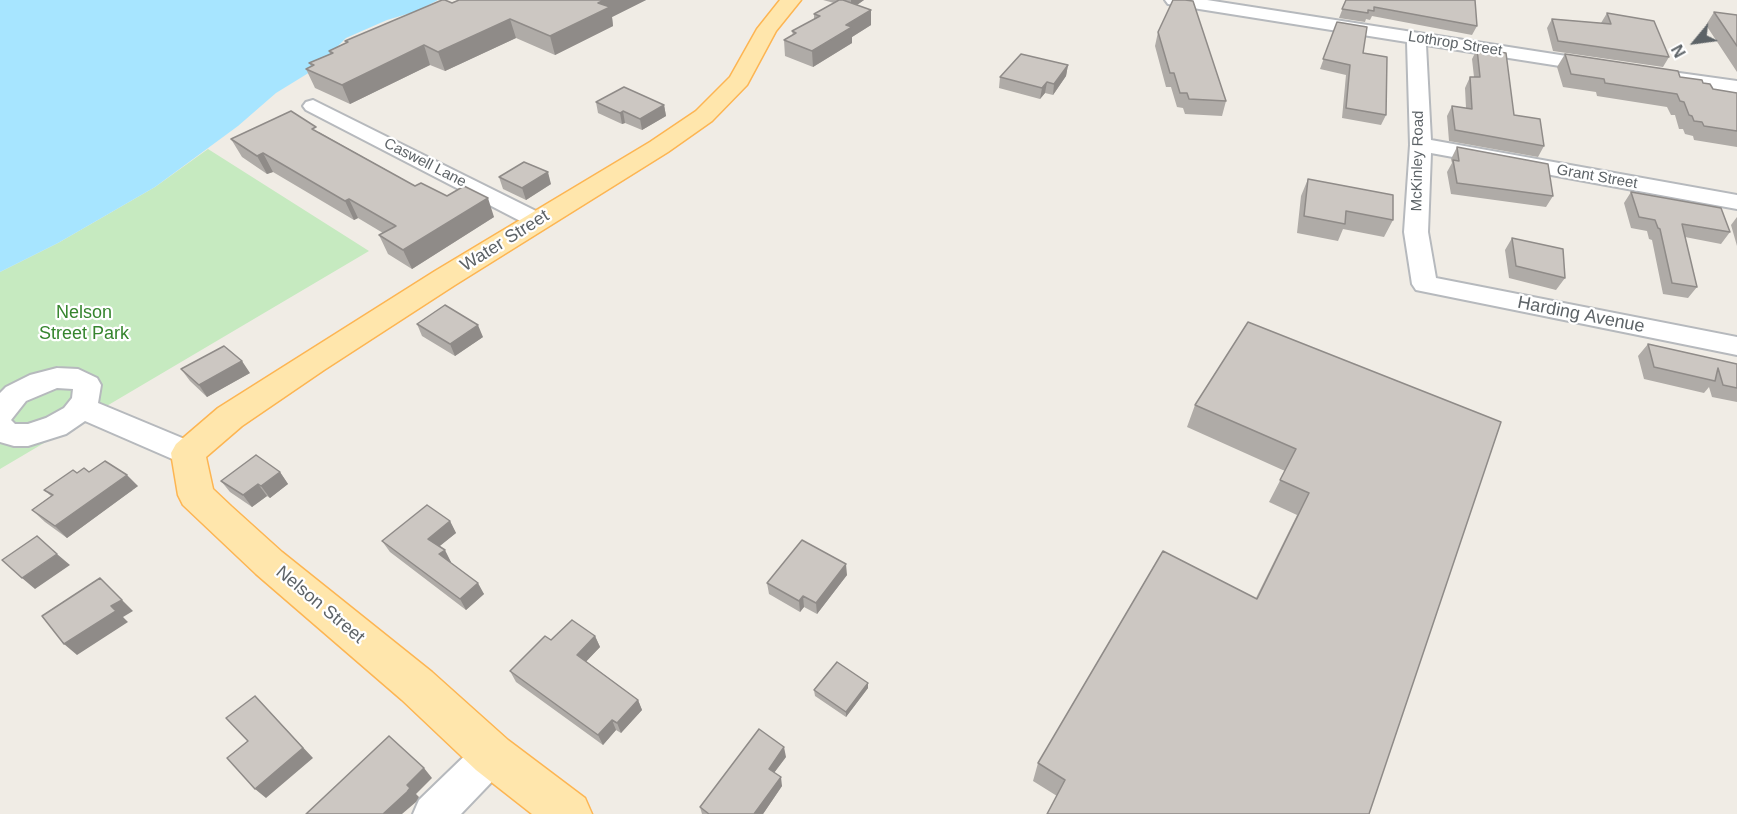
<!DOCTYPE html>
<html>
<head>
<meta charset="utf-8">
<style>
  body { margin:0 }
  #map { position:relative; width:1737px; height:814px; overflow:hidden; background:#f0ece5; font-family:Arial,sans-serif }
  canvas { display:block }
  .north { position:absolute; left:1665px; top:12px; width:60px; height:60px; -webkit-text-stroke:4px #fff; paint-order:stroke; rotate:241deg; font-size:16px; font-weight:700; line-height:24px; text-align:center; color:#5d6367 }
  .north::after { content:''; display:block; margin:auto; width:21px; height:27px; background:#5d6367; clip-path:polygon(50% 0,100% 100%,50% 72%,0 100%) }
</style>
</head>
<body>
<div id="map">
<canvas width="1737" height="814"></canvas>
<div class="north">N</div>
</div>
<script>
const context = document.querySelector('canvas').getContext('2d');
context.lineJoin = 'round';
function fillPath(path, color) { context.fillStyle = color; context.fill(path, 'evenodd'); }
const toPath = rows => new Path2D(rows.map(r => 'M' + r).join(''));
function stroke(path, color, width, dash) { context.strokeStyle = color; context.lineWidth = width; context.lineCap = dash ? 'butt' : 'round'; context.setLineDash(dash || []); context.stroke(path); }
function write(font, color, halo, rows, align = 'center') {
  context.font = font + ' Arial,sans-serif'; context.lineWidth = 4.5; context.setLineDash([]); context.textBaseline = 'middle'; context.strokeStyle = halo; context.fillStyle = color; for (const [text, x, y, turn = 0] of rows) {
    context.save(); context.translate(x, y); context.rotate((+turn || 0) * Math.PI / 180); context.textAlign = isNaN(turn) ? turn : align; if (halo) context.strokeText(text, 0, 0); context.fillText(text, 0, 0); context.restore();
  }
}
const green = toPath([
  [208,149,369,251,0,469,0,272,58,243,155,187]
]);
const water = toPath([
  [0,0,438,0,417,11,387,20,346,38,315,69,276,93,238,126,155,187,58,243,0,272]
]);
const minor = toPath([
  [1165,0,1207,0,1605,62,1608,66,1605,70,1598,72,1426,45,1431,140,1737,195,1737,209,1431,153,1428,232,1436,278,1737,337,1737,355,1416,290,1412,284,1404,232,1410,145,1407,42,1174,5,1168,4,1165,0],
  [1665,71,1737,81,1737,93,1658,81,1655,77,1658,73,1665,71],
  [313,100,546,216,550,221,546,226,538,228,530,226,306,110,303,106,306,102,313,100],
  [57,368,78,369,97,378,101,385,98,403,199,445,203,453,199,461,188,464,177,461,85,421,66,434,28,446,14,446,0,442,0,393,6,387,30,375,57,368],
  [57,388,73,389,72,398,64,408,46,418,28,424,15,424,11,420,26,401,57,388],
  [492,736,505,742,511,755,505,768,461,814,413,814,419,800,479,742,492,736]
]);
const major = toPath([
  [780,0,801,0,776,31,747,85,712,121,668,152,455,285,324,370,242,426,206,457,213,489,231,506,282,552,432,672,508,740,585,798,592,814,532,814,476,770,402,700,256,574,183,505,178,495,171,453,176,444,218,408,435,271,650,142,696,111,730,77,757,29,780,0]
]);
const wall = toPath([
  [459,0,646,0,612,17,613,26,555,55,516,38,445,71,430,65,350,104,315,88,306,69,311,66,309,63,330,54,329,51,346,43,345,41],
  [823,0,864,0,857,5,871,25,852,37,852,43,813,67,785,56,784,40,793,35,792,31,814,19,814,14,834,3],
  [1346,0,1477,26,1472,35,1372,16,1370,20,1366,19,1365,22,1339,18],
  [1714,12,1737,15,1737,72,1706,25],
  [1607,13,1669,57,1663,67,1553,51,1547,28,1552,19,1601,23],
  [1337,22,1363,53,1386,115,1381,125,1342,118,1346,75,1320,69],
  [1158,32,1226,101,1222,116,1185,114,1183,108,1177,107,1171,87,1166,87,1155,46],
  [1477,49,1514,115,1544,146,1538,157,1449,141,1447,116,1452,106,1466,108,1465,88,1470,77,1474,77,1472,59],
  [1565,54,1680,77,1703,83,1713,89,1737,93,1737,147,1694,140,1693,136,1685,134,1683,129,1679,129,1675,115,1671,115,1667,107,1597,96,1596,92,1563,87,1557,67],
  [1068,65,1066,76,1053,95,1045,93,1040,99,999,88,1000,77],
  [596,102,664,105,666,116,642,130,625,123,622,124,598,113],
  [319,132,415,186,447,196,494,217,412,269,388,254,379,235,383,233,358,218,354,220,273,172,267,174,242,157,231,139],
  [1457,147,1553,196,1546,207,1451,194,1447,172,1452,163,1451,159],
  [499,177,551,184,526,200,503,189],
  [1308,179,1393,220,1384,237,1343,229,1338,241,1297,233,1301,196],
  [1631,192,1730,232,1721,244,1685,237,1697,287,1688,298,1663,294,1652,240,1649,239,1647,231,1631,228,1624,203],
  [1737,217,1737,246,1731,225],
  [1512,238,1565,278,1556,290,1509,278,1505,250],
  [417,324,483,337,455,356,422,336],
  [1648,344,1737,364,1737,402,1712,397,1709,387,1704,393,1644,379,1638,356],
  [181,369,250,373,207,397,190,381],
  [1195,405,1501,422,1057,796,1033,781,1038,763,1256,598,1297,515,1269,502,1285,471,1187,427],
  [89,472,138,486,67,538,45,522,32,510,51,496,44,490,77,473],
  [280,472,288,484,270,498,267,496,252,507,230,492,221,481],
  [450,521,456,533,439,546,451,562,450,562,484,594,466,610,390,552,382,541],
  [847,575,817,614,804,607,800,612,769,594,767,583],
  [595,636,600,647,586,661,638,700,642,710,621,733,616,730,603,745,516,682,510,671,551,640],
  [868,688,846,717,815,696,814,690],
  [786,757,774,773,782,786,763,814,702,814,700,807]
]);
const shadedWall = toPath([
  [604,0,646,0,612,17,613,26,555,55,550,36,598,3],
  [851,0,864,0,851,9],
  [871,10,871,25,852,37,852,43,813,67,812,51,846,25],
  [510,19,516,38,445,71,438,52],
  [424,45,430,65,350,104,342,85],
  [1068,65,1066,76,1053,95,1054,84],
  [1047,82,1045,93,1040,99,1042,88],
  [664,105,666,116,642,130,640,119],
  [623,111,625,123,622,124,620,113],
  [263,153,273,172,267,174,257,156],
  [548,172,551,184,526,200,522,188],
  [488,198,494,217,412,269,403,250],
  [349,199,358,218,354,220,345,201],
  [478,325,483,337,455,356,450,344],
  [242,361,250,373,207,397,199,385],
  [280,472,288,484,270,498,261,486],
  [127,475,138,486,67,538,55,526],
  [258,484,267,496,252,507,243,495],
  [450,521,456,533,435,550,428,539],
  [445,550,451,562,446,566,439,554],
  [57,554,70,565,35,589,22,578],
  [846,564,847,575,817,614,816,603],
  [100,578,133,611,123,617,128,622,77,655,64,644,111,606],
  [478,583,484,594,466,610,460,599],
  [803,596,804,607,800,612,799,601],
  [595,636,600,647,582,666,577,655],
  [868,683,868,688,846,717,846,712],
  [255,696,313,758,266,798,255,789],
  [638,700,642,710,621,733,617,723],
  [612,720,616,730,603,745,598,735],
  [784,747,786,757,770,778,769,769],
  [424,768,432,778,416,794,419,797,416,802,402,814,383,814,407,785],
  [781,777,782,786,763,814,754,814]
]);
const building = toPath([
  [442,0,445,0,452,3,459,0,604,0,598,3,610,7,550,36,510,19,438,52,424,45,342,85,306,69,314,65,309,63,333,53,329,51,348,42,345,41,442,0],
  [839,0,843,0,871,10,846,25,852,27,812,51,784,40,796,33,792,31,820,16,814,14,839,0],
  [1173,0,1185,0,1193,1,1226,101,1189,99,1187,93,1180,93,1174,73,1170,73,1158,32,1173,0],
  [1346,0,1475,0,1477,26,1374,7,1374,11,1368,10,1368,13,1342,9,1346,0],
  [1714,12,1737,15,1737,46,1714,12],
  [1607,13,1654,21,1669,57,1558,41,1552,19,1611,24,1607,13],
  [1337,22,1367,27,1363,53,1387,57,1386,115,1346,108,1350,65,1323,59,1337,22],
  [1477,49,1506,53,1514,115,1540,119,1544,146,1455,130,1452,106,1472,109,1470,77,1480,77,1477,49],
  [1021,54,1068,65,1054,84,1047,82,1042,88,1000,77,1021,54],
  [1565,54,1678,71,1680,77,1702,80,1703,83,1710,84,1713,89,1737,93,1737,131,1704,126,1702,122,1694,121,1692,116,1689,115,1684,102,1680,101,1677,94,1605,83,1604,79,1571,74,1565,54],
  [624,87,664,105,640,119,623,111,620,113,596,102,624,87],
  [291,111,316,127,312,129,415,186,421,183,447,196,464,186,488,198,403,250,379,235,396,226,349,199,345,201,263,153,257,156,231,139,291,111],
  [1457,147,1548,164,1553,196,1457,183,1453,160,1459,161,1457,147],
  [524,162,548,172,522,188,499,177,524,162],
  [1308,179,1393,195,1393,220,1346,211,1345,224,1304,216,1308,179],
  [1631,192,1721,208,1730,232,1682,224,1697,287,1672,283,1660,229,1658,228,1655,220,1639,217,1631,192],
  [1512,238,1563,249,1565,278,1516,266,1512,238],
  [445,305,478,325,450,344,417,324,445,305],
  [1248,322,1501,422,1369,814,1047,814,1065,780,1038,763,1163,551,1257,599,1309,493,1280,480,1296,449,1195,405,1248,322],
  [1648,344,1737,364,1737,388,1723,385,1718,368,1715,381,1654,367,1648,344],
  [224,346,242,361,199,385,181,369,224,346],
  [256,455,280,472,261,486,258,484,243,495,221,481,256,455],
  [105,461,127,475,55,526,32,510,53,495,44,490,73,470,77,473,84,468,89,472,105,461],
  [427,505,450,521,428,539,445,550,439,554,478,583,460,599,382,541,427,505],
  [37,536,57,554,22,578,2,560,37,536],
  [802,540,846,564,816,603,803,596,799,601,767,583,802,540],
  [100,578,122,600,111,606,116,611,64,644,42,616,100,578],
  [572,620,595,636,577,655,638,700,617,723,612,720,598,735,510,671,545,636,551,640,572,620],
  [837,662,868,683,846,712,814,690,837,662],
  [255,696,303,748,255,789,227,758,248,741,226,718,255,696],
  [759,729,784,747,769,769,781,777,754,814,709,814,700,807,759,729],
  [389,736,424,768,407,785,410,788,407,792,383,814,306,814,389,736]
]);
const farStreetnames = [
  ["Lothrop Street",1455,44,9],
  ["McKinley Road",1418,161,-89],
  ["Caswell Lane",425,163,27],
  ["Grant Street",1597,177,10]
];
const streetNames = [
  ["Water Street",505,241,-32],
  ["Harding Avenue",1581,315,11],
  ["Nelson Street",320,605,40]
];
const parkNames = [
  ["Nelson",84,313],
  ["Street Park",84,334]
];
fillPath(green, '#c6eac0');
fillPath(water, '#a7e5ff');
stroke(minor, '#b6b9bd', 4);
stroke(major, '#fdb552', 3);
fillPath(minor, '#fff');
fillPath(major, '#ffe6ac');
fillPath(wall, '#afaba7');
fillPath(shadedWall, '#8f8b88');
fillPath(building, '#ccc7c2');
stroke(building, '#8f8b88', 1.5);
write('15px', '#5d6367', '#fff', farStreetnames);
write('18px', '#5d6367', '#fff', streetNames);
write('18px', '#36852e', '#fff', parkNames);
</script>
</body>
</html>
